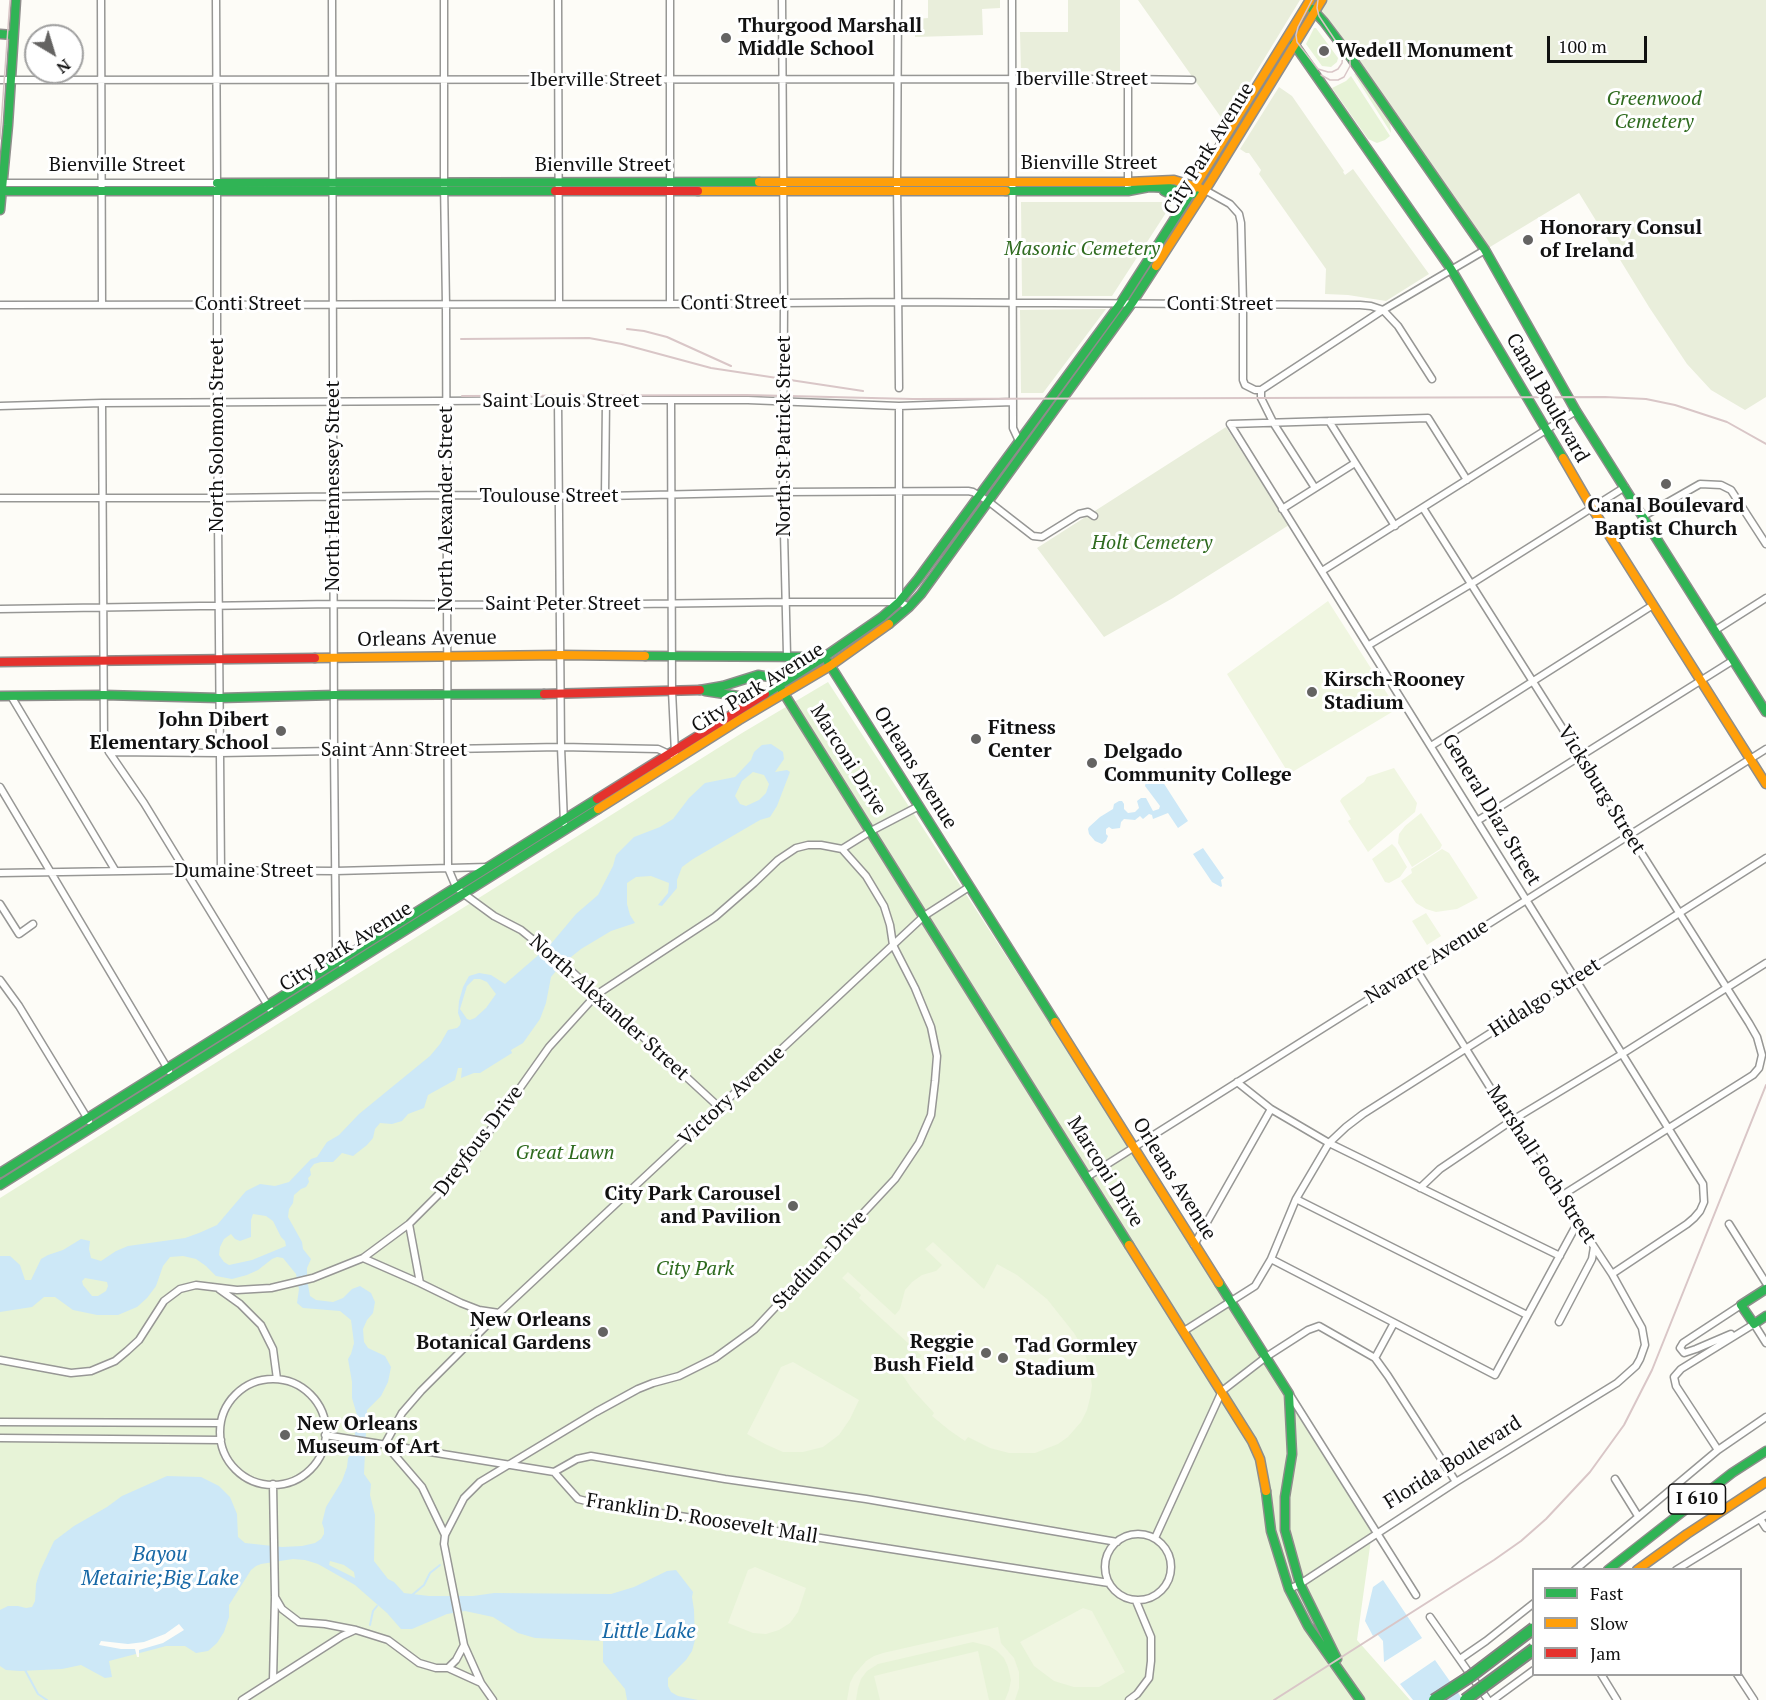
<!DOCTYPE html>
<html>
<head>
<meta charset="utf-8">
<style>
  body { margin:0 }
  #map { position:relative; width:1766px; height:1700px; overflow:hidden; background:#fdfcf7; font-family:"PT Serif",serif }
  canvas { display:block }
  .legend { position:absolute; left:1532px; top:1568px; width:210px; height:108px; box-sizing:border-box; background:#fff; border:2px solid #a0a0a0; margin:0; padding:8px 10px; list-style:none; font-size:18px; color:#111 }
  .legend li { display:flex; align-items:center; gap:12px; height:30px }
  .legend b { width:30px; border:2px solid #a0a0a0 }
  .north { position:absolute; left:24px; top:24px; width:60px; height:60px; box-sizing:border-box; background:#fff; border:2px solid #a0a0a0; border-radius:50%; rotate:142deg; font-size:16px; font-weight:700; line-height:24px; text-align:center; color:#111 }
  .north::after { content:''; display:block; margin:auto; width:21px; height:27px; background:#646362; clip-path:polygon(50% 0,100% 100%,50% 72%,0 100%) }
  .scale { position:absolute; left:1547px; top:36px; width:100px; height:27px; box-sizing:border-box; border:3px solid #111; border-top:0; padding-left:8px; font-size:18px; line-height:21px; white-space:nowrap; color:#111; -webkit-text-stroke:4px #fff; paint-order:stroke }
</style>
</head>
<body>
<div id="map">
<canvas width="1766" height="1700"></canvas>
<ul class="legend">
<li><b style="height:8px;background:#30b455"></b>Fast</li>
<li><b style="height:8px;background:#ff9f0a"></b>Slow</li>
<li><b style="height:8px;background:#e5322d"></b>Jam</li>
</ul>
<div class="north">N</div>
<div class="scale">100 m</div>
</div>
<script>
const context = document.querySelector('canvas').getContext('2d');
context.lineJoin = 'round';
function fillPath(path, color) { context.fillStyle = color; context.fill(path, 'evenodd'); }
const toPath = rows => new Path2D(rows.map(r => 'M' + r).join(''));
function stroke(path, color, width, dash) { context.strokeStyle = color; context.lineWidth = width; context.lineCap = dash ? 'butt' : 'round'; context.setLineDash(dash || []); context.stroke(path); }
function write(font, color, halo, rows, align = 'center') {
  context.font = font + ' "PT Serif",serif'; context.lineWidth = 6; context.setLineDash([]); context.textBaseline = 'middle'; context.strokeStyle = halo; context.fillStyle = color; for (const [text, x, y, turn = 0] of rows) {
    context.save(); context.translate(x, y); context.rotate((+turn || 0) * Math.PI / 180); context.textAlign = isNaN(turn) ? turn : align; if (halo) context.strokeText(text, 0, 0); context.fillText(text, 0, 0); context.restore();
  }
}
const green = toPath([
  [1314,28,1316,28,1338,58,1337,62,1331,67,1322,66,1306,44],
  [1356,73,1390,121,1391,133,1354,74],
  [1351,76,1390,136,1385,140,1377,143,1368,139,1332,88,1346,81],
  [828,682,1194,1245,1289,1394,1372,1532,1357,1640,1410,1700,0,1700,0,1198,742,733]
]);
const cemetery = toPath([
  [928,0,1000,0,1000,8,982,9,983,35,915,37,915,19,928,18],
  [1068,0,1120,0,1120,71,1021,72,1020,32,1068,32],
  [1138,0,1300,0,1225,123],
  [1324,0,1766,0,1766,397,1745,410,1711,390,1687,364,1649,307,1579,193,1485,250,1318,14],
  [1279,87,1292,96,1344,171,1343,172,1345,175,1353,169,1429,274,1386,301,1348,295,1325,294,1326,269,1259,174,1261,170,1249,153,1246,153,1240,149],
  [1021,202,1173,202,1112,296,1022,296],
  [1106,309,1043,393,1021,393,1020,310],
  [1226,427,1289,525,1173,598,1104,637,1037,548]
]);
const pitch = toPath([
  [1328,601,1397,709,1289,774,1227,674],
  [1394,768,1417,803,1415,812,1368,852,1348,821,1351,819,1340,801,1342,798,1364,782,1367,777],
  [1421,813,1442,845,1440,849,1412,867,1398,843,1399,834,1405,826],
  [1392,844,1396,848,1407,867,1400,877,1389,883,1385,882,1372,859],
  [1442,849,1449,853,1478,898,1457,909,1436,912,1426,909,1416,903,1401,881,1412,873,1411,869],
  [1426,913,1441,936,1427,945,1412,921],
  [933,1242,984,1289,997,1264,1017,1275,1047,1299,1074,1333,1083,1348,1089,1366,1092,1386,1090,1398,1087,1410,1081,1422,1068,1437,1058,1444,1035,1453,1009,1453,990,1448,968,1437,965,1441,949,1430,932,1416,934,1413,912,1389,899,1370,922,1356,859,1298,861,1295,842,1278,848,1272,895,1315,900,1309,905,1290,912,1282,922,1275,936,1271,942,1265,925,1249],
  [793,1362,859,1400,850,1419,839,1435,823,1447,803,1452,783,1452,765,1444,747,1434,781,1367],
  [755,1567,806,1588,798,1612,790,1623,779,1630,766,1634,753,1633,728,1623,748,1570],
  [1083,1608,1092,1611,1125,1672,1099,1687,1074,1687,1054,1681,1034,1666,1020,1642],
  [998,1627,1001,1643,1014,1658,1019,1672,1019,1688,1015,1700,1005,1700,1009,1690,1011,1680,1008,1667,1004,1658,997,1651,989,1646,973,1642,878,1664,867,1671,861,1679,858,1688,856,1700,847,1700,850,1683,854,1675,866,1661,874,1656,883,1653],
  [978,1651,989,1700,880,1700,874,1676]
]);
const water = toPath([
  [771,744,783,752,784,759,775,772,787,770,790,772,777,806,770,817,760,820,693,859,682,867,677,880,677,888,662,906,658,905,668,893,669,883,651,876,636,877,627,883,627,904,630,915,635,923,611,931,581,949,561,965,551,977,546,1003,540,1019,523,1043,511,1050,512,1053,480,1073,474,1073,461,1078,462,1068,458,1068,455,1080,428,1095,424,1108,408,1114,402,1121,392,1124,380,1123,375,1129,373,1138,367,1145,353,1156,342,1153,333,1162,321,1162,314,1164,310,1169,311,1175,308,1178,309,1182,306,1187,301,1189,294,1195,293,1203,289,1209,288,1217,302,1242,303,1249,311,1259,307,1268,307,1279,310,1296,316,1300,333,1302,343,1298,352,1289,360,1286,371,1293,375,1302,373,1313,367,1320,363,1329,364,1342,368,1348,385,1356,391,1367,388,1382,381,1396,367,1410,364,1474,371,1484,370,1495,375,1515,374,1561,388,1579,394,1582,404,1593,429,1596,473,1596,494,1593,611,1594,634,1587,667,1571,676,1570,693,1592,692,1597,694,1610,695,1640,692,1651,686,1660,668,1678,668,1686,671,1692,678,1696,698,1700,627,1700,625,1689,603,1662,603,1641,535,1638,518,1633,493,1617,465,1611,447,1614,412,1629,401,1629,387,1613,355,1585,318,1564,305,1560,293,1559,261,1564,256,1566,251,1570,229,1605,229,1617,224,1632,217,1643,208,1651,196,1653,185,1646,166,1646,155,1649,109,1661,112,1677,105,1678,81,1665,62,1669,20,1671,6,1670,0,1666,0,1610,8,1606,18,1606,26,1608,32,1607,35,1601,36,1584,40,1571,54,1541,74,1526,107,1507,122,1496,167,1476,201,1477,219,1486,230,1497,237,1514,238,1537,245,1543,282,1547,302,1546,315,1543,321,1539,324,1534,324,1529,322,1523,326,1507,342,1481,347,1467,348,1458,353,1451,357,1415,352,1398,352,1382,348,1359,351,1354,354,1343,351,1320,340,1311,303,1308,297,1303,299,1289,296,1274,283,1258,277,1257,272,1259,258,1270,247,1275,232,1279,216,1276,206,1266,196,1259,183,1256,170,1257,163,1266,156,1286,147,1298,137,1307,118,1315,97,1315,73,1310,55,1297,44,1297,32,1307,0,1312,0,1256,10,1256,20,1265,25,1280,31,1280,41,1259,48,1255,63,1250,81,1239,90,1241,89,1249,91,1258,101,1261,116,1251,128,1246,185,1238,199,1233,217,1225,246,1191,260,1184,275,1186,289,1182,311,1159,317,1157,327,1142,339,1135,359,1114,430,1056,440,1044,448,1030,457,1028,460,1025,461,1021,458,1013,459,1001,463,987,469,976,479,973,491,975,505,984,550,945,576,914,598,895,613,866,616,855,634,837,660,827,673,819,689,798,705,783,735,777,751,760,754,752,762,745],
  [753,772,764,775,769,784,766,793,759,800,746,806,740,804,735,796,742,781],
  [474,979,480,979,487,982,496,994,486,1008,475,1018,470,1020,467,1019,460,1009,467,986],
  [253,1214,266,1216,273,1221,281,1237,285,1241,286,1246,252,1260,229,1265,224,1262,219,1255,220,1247,224,1239,231,1234,235,1239,240,1241,251,1237,251,1220],
  [85,1278,107,1282,108,1286,106,1291,98,1296,92,1296,83,1285,82,1281],
  [330,1561,344,1565,354,1572,355,1578,329,1565],
  [1153,777,1161,779,1188,821,1178,828,1168,813,1153,819,1152,815,1149,814,1143,819,1140,816,1135,820,1124,819,1121,822,1120,828,1112,829,1109,827,1106,829,1106,834,1108,836,1106,841,1102,844,1095,841,1089,834,1088,829,1089,827,1100,817,1113,809,1114,804,1119,801,1122,801,1124,804,1124,809,1128,813,1135,812,1139,808,1137,801,1141,798,1146,798,1153,811,1159,809,1160,806,1145,786,1146,782],
  [1203,848,1224,878,1221,880,1222,886,1221,887,1212,882,1193,854],
  [1383,1580,1422,1638,1384,1662,1383,1641,1377,1634,1373,1636,1365,1621,1373,1587],
  [1435,1660,1463,1700,1413,1700,1400,1684]
]);
const pier = toPath([
  [179,1624,184,1630,163,1643,139,1650,139,1657,137,1657,135,1649,121,1649,99,1645,101,1641,128,1644,144,1642,165,1634]
]);
const stream = toPath([
  [412,1595,424,1585,430,1573,440,1565],
  [370,1625,373,1611,377,1606],
  [25,1670,38,1694,47,1700]
]);
const street = toPath([
  [101,0,102,305],
  [216,0,217,183,217,402,221,871],
  [332,0,334,750,336,951,344,969],
  [444,0,444,183,446,305,448,868,456,887,464,894,494,916,521,930,567,967,720,1108],
  [558,0,559,304],
  [670,0,670,304],
  [782,0,784,302,783,492,787,655],
  [898,0,897,182,899,388],
  [1012,0,1013,428,1019,441],
  [1128,79,1128,191],
  [0,80,1128,79,1192,80],
  [3,183,217,183],
  [1205,190,1230,204,1239,214,1241,223,1243,304,1243,380,1245,385,1255,390,1261,390,1383,310,1485,250],
  [0,305,670,304,898,302,1360,305,1371,306,1383,310,1398,326,1432,379],
  [1261,390,1261,398,1274,424,1315,488],
  [558,401,561,747,564,823],
  [671,401,672,691,675,753],
  [102,403,104,741,109,752,144,803,273,1014],
  [0,406,102,403,606,400,748,400,899,406,1013,402],
  [899,406,899,600],
  [1329,421,1395,526],
  [1230,424,1703,1184,1704,1202,1700,1211,1694,1218,1687,1224,1612,1274],
  [1230,424,1428,418,1467,480],
  [605,496,606,400],
  [0,498,217,498,446,495,605,496,783,492,968,491,973,492,988,501,1033,536,1042,537,1079,514,1088,512,1094,516],
  [1423,508,1749,1023,1757,1037,1762,1055,1759,1068,1753,1075,1561,1196],
  [1282,509,1355,463],
  [1642,517,1700,484,1721,485,1731,490,1766,544],
  [1322,571,1576,411],
  [0,609,334,604,560,605,786,602,899,602,909,607],
  [1714,631,1766,598],
  [1369,645,1471,584,1625,487],
  [11,696,115,870],
  [1431,746,1653,605],
  [109,752,219,753,561,747,658,749,671,755],
  [0,787,169,1071],
  [1477,821,1732,661],
  [0,873,186,870,335,871,488,867],
  [0,904,19,934,33,924],
  [0,980,19,1006,89,1121],
  [1237,1082,1271,1109,1329,1143,1560,1256],
  [1087,1177,1766,749],
  [1420,1188,1440,1169,1511,1121,1622,1054,1766,963],
  [1296,1199,1527,1315],
  [409,1224,420,1283],
  [1729,1224,1766,1283],
  [1194,1245,1271,1109],
  [363,1258,420,1283,461,1303,479,1310,499,1313],
  [1271,1259,1495,1375,1578,1222],
  [219,1289,240,1304,261,1325,273,1349,277,1379],
  [1559,1322,1592,1259,1594,1247],
  [1754,1324,1766,1343],
  [1184,1331,1255,1286,1271,1259,1296,1199,1329,1143,1346,1127,1363,1114,1766,858],
  [1731,1334,1696,1349,1684,1353,1680,1348,1683,1343,1741,1305],
  [1375,1358,1394,1323],
  [0,1360,71,1373,91,1371,115,1361,127,1351,139,1340,164,1301,180,1289,196,1285,237,1290,271,1288,313,1278,363,1258,409,1224,447,1186,469,1160,549,1047,596,995,715,917,754,883,778,860,796,848,808,845,821,845,842,849,871,831,919,806],
  '220 1432a53 53 0 1 1 106 0a53 53 0 1 1-106 0Z',
  [1290,1395,1416,1595],
  [0,1422,220,1423],
  [325,1435,554,1472],
  [0,1438,221,1440],
  [385,1444,402,1413,421,1391,499,1313,924,916,969,887],
  [385,1444,422,1487,445,1535,444,1544,464,1645,481,1683,493,1700],
  [1718,1450,1676,1386,1674,1377,1681,1369,1754,1324],
  [1615,1479,1638,1516],
  [1760,1519,1766,1528],
  '1105 1567a33 33 0 1 1 66 0a33 33 0 1 1-66 0Z',
  [445,1535,464,1498,480,1482,596,1412,638,1389,653,1383,679,1376,715,1358,755,1329,895,1179,919,1143,931,1115,935,1081,937,1056,931,1027,915,988,893,945,890,925,884,906,866,876,842,849],
  [1155,1538,1222,1391,1266,1357,1308,1330,1319,1326,1375,1358,1388,1376,1456,1482],
  [1575,1570,1718,1450,1766,1417],
  [1676,1570,1766,1515],
  [1109,1583,590,1502,578,1499,554,1472,577,1459,591,1456,725,1479,866,1499,1117,1542],
  [1289,1589,1300,1584,1456,1482,1617,1383,1636,1366,1640,1359,1645,1345,1642,1328,1612,1274,1511,1121,1416,969],
  [275,1597,282,1609,299,1622,325,1624,356,1630,388,1640,419,1663,436,1668,448,1668,481,1683],
  [1430,1617,1488,1700],
  [1460,1659,1486,1641,1534,1603],
  [448,1668,456,1660,464,1645],
  [1601,1674,1617,1700],
  [1737,1674,1754,1700],
  [273,1680,275,1597,273,1484],
  [242,1700,342,1636,355,1630],
  [1129,1700,1137,1694,1149,1678,1151,1661,1151,1637,1136,1601],
  [1493,1700,1534,1670]
]);
const fast = toPath([
  [1312,9,1324,22,1352,59,1485,250,1576,411,1766,712],
  [0,34,13,35],
  [1294,44,1451,269,1563,458],
  [217,183,759,182],
  [0,191,555,191],
  [1006,191,1128,191,1149,187,1170,188,1190,195,1195,193],
  [1164,191,1175,196,1184,204],
  [0,210,8,125,16,0],
  [889,624,909,607,921,594,1132,303,1156,266],
  [645,656,824,657],
  [828,662,1055,1022],
  [700,690,723,686,758,675,770,677,778,684,1129,1245],
  [705,691,738,696,745,705],
  [765,694,824,657,882,617,899,602,918,579,1120,304,1191,193],
  [0,696,104,695,219,698,335,695,544,694],
  [0,1173,597,799],
  [0,1185,598,809],
  [1219,1283,1289,1394,1292,1454,1285,1497,1285,1530,1300,1584,1337,1659],
  [1766,1289,1741,1305,1754,1324,1766,1316],
  [1266,1491,1271,1531,1289,1589,1308,1626,1360,1700],
  [1608,1570,1732,1473,1766,1451]
]);
const slow = toPath([
  [759,182,1128,182,1174,180,1200,188],
  [698,191,1006,191],
  [1191,193,1310,0],
  [1156,266,1209,184,1322,0],
  [1563,458,1592,508,1766,784],
  [315,658,560,655,645,656],
  [598,809,739,720,830,666,889,624],
  [1055,1022,1219,1283],
  [1129,1245,1252,1441,1260,1459,1266,1491],
  [1637,1570,1687,1534,1766,1482]
]);
const jam = toPath([
  [555,191,698,191],
  [0,662,315,658],
  [544,694,700,690],
  [597,799,765,694]
]);
const tram = toPath([
  [1312,0,1298,27,1296,35,1297,42,1318,69,1328,72,1332,72,1338,69,1342,63,1343,52,1319,16,1317,8,1318,0],
  [1321,75,1330,80,1338,80,1344,77,1350,66,1350,60,1346,54],
  [0,139,10,0]
]);
const rail = toPath([
  [627,329,644,331,667,337,731,366],
  [461,339,589,338,622,344,711,368,863,391],
  [462,396,747,395,913,399,1605,397,1646,399,1675,405,1727,422,1766,444],
  [1274,1700,1494,1560,1521,1541,1546,1519,1590,1472,1624,1425,1652,1370,1766,1085]
]);
const fastBridge = toPath([
  [1434,1700,1471,1676,1534,1628],
  [1465,1700,1534,1649]
]);
const markers = [
  [726,38,6,"#646362"],
  [1324,51,6,"#646362"],
  [1528,240,6,"#646362"],
  [1666,484,6,"#646362"],
  [1312,692,6,"#646362"],
  [281,731,6,"#646362"],
  [976,739,6,"#646362"],
  [1092,763,6,"#646362"],
  [793,1206,6,"#646362"],
  [603,1332,6,"#646362"],
  [986,1353,6,"#646362"],
  [1003,1358,6,"#646362"],
  [285,1435,6,"#646362"]
];
const shields = [
  [1697,1499,57]
];
const shieldNames = [
  ["I 610",1697,1499]
];
const poiNames = [
  ["Thurgood Marshall",738,26],
  ["Middle School",738,49],
  ["Wedell Monument",1336,51],
  ["Honorary Consul",1540,228],
  ["of Ireland",1540,251],
  ["Canal Boulevard",1666,506,"center"],
  ["Baptist Church",1666,529,"center"],
  ["Kirsch-Rooney",1324,680],
  ["Stadium",1324,703],
  ["John Dibert",269,720,"right"],
  ["Elementary School",269,743,"right"],
  ["Fitness",988,728],
  ["Center",988,751],
  ["Delgado",1104,752],
  ["Community College",1104,775],
  ["City Park Carousel",781,1194,"right"],
  ["and Pavilion",781,1217,"right"],
  ["New Orleans",591,1320,"right"],
  ["Botanical Gardens",591,1343,"right"],
  ["Reggie",974,1342,"right"],
  ["Bush Field",974,1365,"right"],
  ["Tad Gormley",1015,1346],
  ["Stadium",1015,1369],
  ["New Orleans",297,1424],
  ["Museum of Art",297,1447]
];
const streetNames = [
  ["Iberville Street",1082,79],
  ["Iberville Street",596,80],
  ["City Park Avenue",1209,149,-58],
  ["Bienville Street",1089,163],
  ["Bienville Street",117,165],
  ["Bienville Street",603,165],
  ["Conti Street",734,303,-1],
  ["Conti Street",248,304],
  ["Conti Street",1220,304],
  ["Canal Boulevard",1547,398,60],
  ["Saint Louis Street",561,401],
  ["North Solomon Street",217,435,-90],
  ["North St Patrick Street",784,436,-90],
  ["North Hennessey Street",333,486,-90],
  ["Toulouse Street",549,496],
  ["North Alexander Street",446,509,-90],
  ["Saint Peter Street",563,604],
  ["Orleans Avenue",427,639,-1],
  ["City Park Avenue",758,688,-32],
  ["Saint Ann Street",394,750],
  ["Marconi Drive",848,760,58],
  ["Orleans Avenue",915,768,58],
  ["Vicksburg Street",1601,790,58],
  ["General Diaz Street",1491,810,59],
  ["Dumaine Street",244,871],
  ["City Park Avenue",346,947,-32],
  ["Navarre Avenue",1427,962,-32],
  ["Hidalgo Street",1545,998,-33],
  ["North Alexander Street",609,1008,42],
  ["Victory Avenue",732,1096,-43],
  ["Dreyfous Drive",479,1141,-53],
  ["Marshall Foch Street",1541,1165,57],
  ["Marconi Drive",1105,1172,58],
  ["Orleans Avenue",1174,1179,58],
  ["Stadium Drive",820,1260,-47],
  ["Florida Boulevard",1453,1463,-32],
  ["Franklin D. Roosevelt Mall",702,1519,9]
];
const parkNames = [
  ["Greenwood",1654,99],
  ["Cemetery",1654,122],
  ["Masonic Cemetery",1082,249],
  ["Holt Cemetery",1152,543],
  ["Great Lawn",565,1153],
  ["City Park",695,1269]
];
const waterNames = [
  ["Bayou",160,1555],
  ["Metairie;Big Lake",160,1579],
  ["Little Lake",649,1632]
];
fillPath(green, '#e7f3d7');
fillPath(cemetery, '#e9eedb');
fillPath(pitch, '#f0f6e1');
fillPath(water, '#cde8f7');
fillPath(pier, '#fdfcf7');
stroke(stream, '#cde8f7', 2);
stroke(street, '#979795', 9);
stroke(fast, '#8e8d8b', 11);
stroke(slow, '#8e8d8b', 11);
stroke(jam, '#8e8d8b', 11);
stroke(street, '#fffffe', 6);
stroke(fast, '#30b455', 8);
stroke(slow, '#ff9f0a', 8);
stroke(jam, '#e5322d', 8);
stroke(tram, '#d9c6c7', 1.5);
stroke(rail, '#d9c6c7', 2);
stroke(fastBridge, '#858482', 14, []);
stroke(fastBridge, '#30b455', 10);
for (const [x, y, r, color] of markers) { const dot = new Path2D(); dot.arc(x, y, r, 0, 2 * Math.PI); context.fillStyle = color; context.fill(dot); stroke(dot, '#fff', 2); }
for (const [x, y, w] of shields) { const box = new Path2D(); box.roundRect(x - w / 2, y - 15, w, 30, 4.5); context.fillStyle = '#fff'; context.fill(box); stroke(box, '#111', 1.5); }
write('bold 18px', '#111', null, shieldNames);
write('bold 20px', '#111', '#fff', poiNames, 'left');
write('20px', '#111', '#fff', streetNames);
write('italic 20px', '#2f6b1f', '#fff', parkNames);
write('italic 21px', '#1768a6', '#fff', waterNames);
</script>
</body>
</html>
